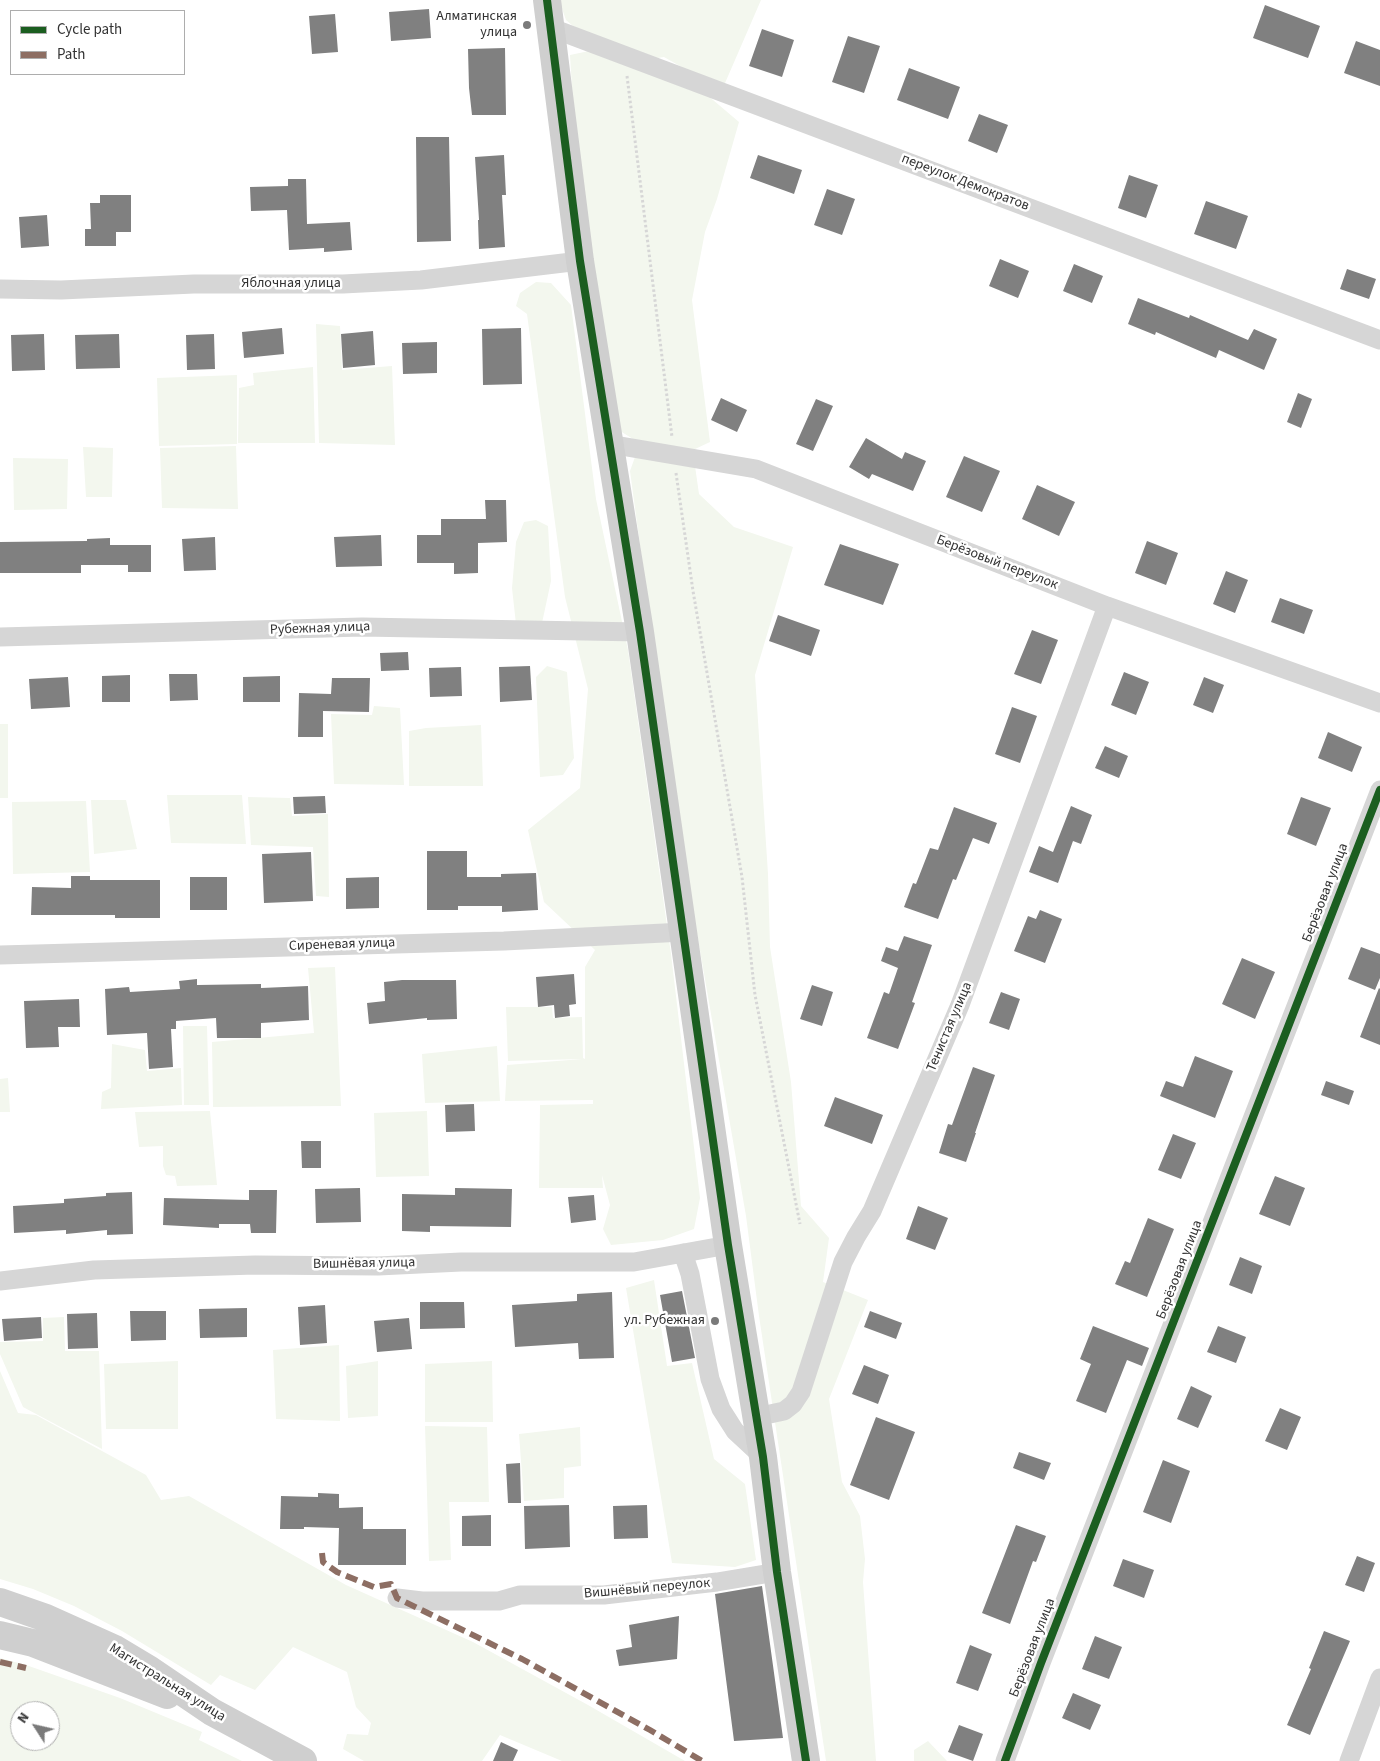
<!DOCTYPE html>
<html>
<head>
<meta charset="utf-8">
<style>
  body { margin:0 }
  #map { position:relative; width:1380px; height:1761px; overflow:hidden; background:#fff; font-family:"Source Sans 3",sans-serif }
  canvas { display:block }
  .legend { position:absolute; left:10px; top:10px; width:175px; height:65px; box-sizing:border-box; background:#fff; border:1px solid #adadad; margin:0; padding:6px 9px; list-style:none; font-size:15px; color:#323232 }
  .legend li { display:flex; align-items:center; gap:10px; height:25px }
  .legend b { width:25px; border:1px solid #adadad }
  .north { position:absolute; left:10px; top:1701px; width:50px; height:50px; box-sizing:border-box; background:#fff; border:1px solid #adadad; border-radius:50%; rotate:305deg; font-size:14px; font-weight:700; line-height:20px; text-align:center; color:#323232 }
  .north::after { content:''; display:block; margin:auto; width:18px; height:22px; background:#7a7a7a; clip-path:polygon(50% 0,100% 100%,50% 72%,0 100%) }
</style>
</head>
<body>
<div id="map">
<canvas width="1380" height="1761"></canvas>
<ul class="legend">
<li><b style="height:6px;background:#1b5e20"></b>Cycle path</li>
<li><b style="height:6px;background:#8d6e63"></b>Path</li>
</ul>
<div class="north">N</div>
</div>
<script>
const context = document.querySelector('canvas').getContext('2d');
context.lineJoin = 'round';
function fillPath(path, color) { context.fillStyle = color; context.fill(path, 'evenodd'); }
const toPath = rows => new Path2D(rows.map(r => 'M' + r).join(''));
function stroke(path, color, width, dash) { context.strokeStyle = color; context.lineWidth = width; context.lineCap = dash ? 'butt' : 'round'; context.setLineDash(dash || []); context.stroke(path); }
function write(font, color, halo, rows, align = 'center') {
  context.font = font + ' "Source Sans 3",sans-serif'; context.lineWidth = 5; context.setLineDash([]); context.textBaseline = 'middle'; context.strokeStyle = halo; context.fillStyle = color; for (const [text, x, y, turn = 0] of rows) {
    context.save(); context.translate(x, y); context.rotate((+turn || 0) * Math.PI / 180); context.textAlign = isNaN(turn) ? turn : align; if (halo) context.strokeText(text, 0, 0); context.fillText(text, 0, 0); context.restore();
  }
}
const green = toPath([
  [559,0,761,0,722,90,664,57,651,59,573,26,566,20],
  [589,51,706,94,739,122,717,199,705,232,692,300,710,442,693,450,633,439,617,429,577,171,570,55],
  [536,282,551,283,571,305,596,499,628,650,671,954,700,1198,694,1229,663,1240,611,1245,603,1229,610,1205,602,1175,603,1188,539,1188,540,1105,593,1104,593,1100,505,1101,507,1065,582,1059,508,1061,506,1007,552,1007,553,1018,582,1017,583,1058,585,1059,585,967,595,950,544,902,528,830,580,788,588,689,565,597,527,314,516,306,520,293],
  [316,324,340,326,342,370,392,366,395,445,319,443],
  [313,367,315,443,238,443,239,388,254,385,253,373],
  [237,375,237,444,159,446,157,378],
  [236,446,238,509,162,508,160,448],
  [83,447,113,448,112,497,86,497],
  [635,457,695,466,699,494,734,527,793,547,755,675,768,874,770,947,791,1082,801,1206,829,1238,823,1282,868,1300,829,1399,842,1482,860,1516,865,1559,863,1582,876,1761,826,1761,759,1316,746,1216,676,812,630,471],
  [13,458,68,459,67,509,14,510],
  [536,520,548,526,551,581,542,623,516,624,512,588,516,542,524,522],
  [547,666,567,672,574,758,563,775,540,777,536,677],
  [374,706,400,708,404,785,334,784,331,714,372,715],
  [0,724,8,724,8,798,0,798],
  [481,725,483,786,409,786,409,731,426,728],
  [167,795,242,795,246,844,171,843],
  [248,797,290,798,292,816,328,814,329,897,316,896,313,847,251,845],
  [91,800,126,800,137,849,94,854],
  [86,801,90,872,13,874,12,802],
  [335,967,341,1106,213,1107,212,1042,314,1033,308,968],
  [183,1026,207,1026,209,1105,184,1105],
  [112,1044,145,1050,147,1071,181,1068,182,1105,101,1109,102,1092,111,1088],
  [497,1046,500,1101,425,1103,422,1054],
  [8,1078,10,1112,0,1112,0,1079],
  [210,1111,217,1185,177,1186,175,1176,166,1175,163,1166,163,1146,139,1147,135,1112],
  [427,1111,429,1176,376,1177,374,1113],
  [654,1280,667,1366,692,1363,714,1459,745,1484,756,1560,735,1567,672,1563,626,1288],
  [64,1317,65,1351,99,1351,102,1449,23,1407,0,1354,0,1342,43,1341,43,1318],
  [339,1345,340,1421,276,1419,273,1350],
  [178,1361,178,1429,106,1429,104,1364],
  [378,1361,378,1416,348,1418,346,1366],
  [492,1361,493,1422,425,1422,425,1364],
  [0,1371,18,1413,36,1415,146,1475,161,1500,189,1496,346,1585,473,1642,588,1705,685,1761,562,1761,500,1735,482,1761,364,1761,343,1749,347,1734,368,1735,371,1723,356,1707,347,1672,293,1647,255,1690,220,1675,211,1685,122,1631,74,1606,33,1589,0,1579],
  [425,1426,487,1427,489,1502,449,1502,451,1560,429,1561],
  [580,1427,581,1466,564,1468,564,1498,524,1501,519,1434],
  [0,1658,26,1665,120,1698,202,1732,199,1740,242,1761,0,1761],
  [20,1711,50,1711,50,1741,20,1741],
  [928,1741,947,1761,914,1761,914,1750]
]);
const building = toPath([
  [1265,5,1320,26,1308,58,1253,38],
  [429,9,431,38,391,41,389,12],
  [335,14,338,52,312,54,309,16],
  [762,29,794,40,782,77,749,66],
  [848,36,880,46,864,93,832,82],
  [1356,41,1380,50,1380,86,1344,73],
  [505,48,506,115,472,115,469,88,468,49],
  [909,68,960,87,948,119,897,100],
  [979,114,1008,125,997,153,968,141],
  [416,137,449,137,451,241,417,242],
  [504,155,506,195,502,195,505,247,479,249,478,220,479,220,475,157],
  [758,155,802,170,794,194,750,178],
  [1129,175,1158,185,1146,218,1118,208],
  [288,179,306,179,307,224,350,222,352,250,324,252,324,248,289,250,287,210,251,211,250,187,288,186],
  [827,189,855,199,842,235,814,225],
  [100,195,131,195,131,232,116,232,116,246,85,246,85,229,91,229,90,203,100,203],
  [1206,201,1248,216,1236,249,1194,234],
  [47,215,49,246,21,248,19,217],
  [1000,259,1029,271,1018,298,989,286],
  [1074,264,1103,276,1092,303,1063,291],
  [1347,269,1376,279,1369,299,1340,289],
  [1138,298,1189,318,1190,315,1248,340,1254,329,1277,339,1264,370,1219,350,1216,358,1156,332,1155,335,1128,324],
  [282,328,284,354,244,358,242,332],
  [521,328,522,384,483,385,482,329],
  [373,331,375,365,343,368,341,334],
  [44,334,45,370,12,371,11,335],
  [119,334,120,368,76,369,75,335],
  [214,334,215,369,187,370,186,335],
  [437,342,437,373,403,374,402,343],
  [1298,393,1312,399,1301,428,1287,422],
  [721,398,747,410,737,432,711,420],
  [816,399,833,406,813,451,796,444],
  [866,438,902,459,905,452,926,461,913,491,872,474,869,479,849,467],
  [964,456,1000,471,982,512,946,497],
  [1037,485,1075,502,1059,536,1022,519],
  [485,500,506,500,507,542,478,543,478,573,454,574,454,563,417,563,417,535,441,535,441,519,486,519],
  [381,535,382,566,336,567,334,537],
  [215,537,216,570,184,571,182,539],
  [110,538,110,545,151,545,151,572,128,572,128,565,81,565,81,573,0,573,0,542,87,541,87,539],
  [1147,541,1178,553,1166,585,1135,573],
  [840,544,899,564,883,605,824,585],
  [1226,571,1248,580,1235,613,1213,604],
  [1280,598,1313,610,1304,634,1271,622],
  [778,615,820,630,811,656,769,641],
  [1032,630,1058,640,1041,684,1014,674],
  [408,652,409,670,381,671,380,653],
  [530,666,532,700,500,702,499,667],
  [461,667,462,696,430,697,429,668],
  [1124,672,1149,682,1136,715,1111,705],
  [169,674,197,674,198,700,170,701],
  [130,675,130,702,102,702,102,676],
  [280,676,280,702,243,702,243,677],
  [68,677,70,707,31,709,29,679],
  [1204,677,1224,685,1213,713,1193,705],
  [332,678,370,678,369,712,323,711,323,737,298,737,299,693,331,694],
  [1012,707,1037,716,1020,763,995,754],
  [1328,732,1362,747,1352,772,1318,758],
  [1105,746,1128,756,1119,778,1095,768],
  [325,796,326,813,294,814,293,797],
  [1301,797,1331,808,1316,846,1287,834],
  [1071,806,1092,815,1081,844,1073,841,1058,883,1029,872,1039,846,1053,852],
  [954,807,997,823,989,844,973,838,956,880,953,879,938,919,904,907,913,883,916,884,930,848,938,850],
  [427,851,467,851,467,877,501,877,501,874,536,873,538,910,502,912,502,906,458,906,458,910,427,910],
  [311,852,313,901,264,903,262,854],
  [71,876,90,876,90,880,160,880,160,918,115,918,115,915,31,915,32,887,71,888],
  [190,877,227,877,227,910,190,910],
  [379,877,379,908,346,909,346,878],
  [1040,910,1062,919,1045,963,1014,951,1028,916,1036,919],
  [904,936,932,945,912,1002,915,1003,898,1049,867,1038,884,992,889,994,898,968,881,961,886,947,898,951],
  [1361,947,1380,954,1380,978,1375,990,1348,979],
  [1242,958,1275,972,1255,1019,1222,1004],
  [574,974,576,1004,569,1005,570,1016,555,1018,554,1005,538,1007,536,977],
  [197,979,197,985,261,984,261,988,308,986,309,1020,261,1023,261,1038,217,1038,216,1018,176,1021,176,1029,171,1029,173,1067,149,1069,147,1033,107,1035,105,989,129,987,130,992,180,989,179,981],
  [402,980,456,980,457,1019,427,1020,427,1018,369,1024,367,1003,385,1001,384,982],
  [812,985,833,992,822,1026,800,1019],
  [1379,988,1380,989,1380,1045,1360,1037],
  [1001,992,1020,999,1009,1030,989,1023],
  [79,999,80,1027,58,1027,59,1047,26,1048,24,1001],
  [1195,1056,1233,1071,1215,1118,1160,1096,1166,1081,1183,1087],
  [973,1067,995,1075,975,1133,976,1133,966,1162,939,1153,948,1124,952,1125],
  [1326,1081,1354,1091,1349,1105,1321,1095],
  [835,1097,883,1115,872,1144,824,1126],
  [474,1104,475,1131,446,1132,445,1105],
  [1173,1134,1196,1143,1181,1179,1158,1170],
  [301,1141,321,1141,321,1168,302,1168],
  [1275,1176,1305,1188,1290,1226,1259,1214],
  [360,1188,361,1222,316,1223,315,1189],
  [455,1188,512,1189,511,1227,430,1226,430,1232,402,1231,402,1194,455,1195],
  [249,1190,277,1190,276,1233,251,1233,250,1224,219,1224,219,1228,163,1225,164,1198,249,1200],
  [132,1192,133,1234,107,1235,107,1230,66,1234,66,1230,14,1233,13,1206,64,1203,64,1199,106,1196,106,1193],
  [594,1195,596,1220,571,1223,568,1197],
  [918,1206,948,1218,935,1250,906,1239],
  [1148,1218,1174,1229,1147,1297,1115,1284,1125,1261,1130,1263],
  [1240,1257,1262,1266,1252,1294,1229,1285],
  [682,1291,695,1358,672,1362,660,1295],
  [612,1292,614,1358,579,1359,578,1343,515,1347,512,1305,577,1301,577,1294],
  [420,1302,464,1302,465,1328,420,1329],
  [325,1305,327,1343,300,1345,298,1307],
  [247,1308,247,1337,200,1338,199,1309],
  [130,1311,166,1311,166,1340,131,1341],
  [870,1311,902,1323,896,1339,864,1327],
  [97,1313,98,1348,68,1349,67,1314],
  [41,1317,42,1338,4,1341,2,1319],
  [409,1318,412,1349,377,1352,374,1321],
  [1093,1326,1149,1348,1142,1366,1127,1360,1106,1413,1076,1401,1091,1364,1080,1359],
  [1218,1326,1246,1337,1236,1363,1207,1352],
  [864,1365,889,1375,878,1404,852,1394],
  [1191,1386,1212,1396,1198,1428,1177,1419],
  [1280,1408,1301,1417,1287,1450,1265,1441],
  [876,1417,915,1432,889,1500,850,1485],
  [1019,1452,1051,1463,1044,1480,1013,1468],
  [1163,1460,1190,1471,1171,1523,1143,1512],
  [520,1463,521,1503,508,1503,506,1464],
  [318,1493,339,1494,339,1508,363,1507,363,1529,406,1529,406,1565,338,1565,339,1528,304,1527,304,1529,280,1529,281,1496,318,1497],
  [569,1505,570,1547,525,1549,524,1506],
  [647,1505,648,1538,614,1539,613,1506],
  [491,1515,491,1546,462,1546,462,1516],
  [1016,1525,1046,1536,1036,1562,1033,1561,1010,1624,982,1613],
  [1357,1556,1375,1563,1364,1592,1345,1585],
  [1123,1559,1154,1570,1144,1598,1113,1586],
  [762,1586,783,1738,734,1741,715,1594],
  [679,1616,677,1659,619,1666,616,1650,632,1647,629,1625],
  [1324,1631,1350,1641,1310,1735,1287,1725,1311,1669,1309,1668],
  [1095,1636,1122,1647,1109,1679,1082,1669],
  [970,1645,992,1654,978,1691,956,1683],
  [1073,1693,1101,1705,1090,1730,1062,1718],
  [959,1725,983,1734,973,1761,948,1752],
  [501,1742,518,1750,513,1761,493,1761]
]);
const path = toPath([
  [627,76,672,437],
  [676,473,693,591,742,877,755,995,800,1224]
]);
const street = toPath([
  [549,27,1380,340],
  [0,289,61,290,194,284,343,284,421,280,580,261],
  [609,444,756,469,1107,606,1380,703],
  [0,637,362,627,640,632],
  [0,955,504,941,684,932],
  [683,1253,690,1274,710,1379,721,1409,735,1431,763,1457],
  [0,1281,94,1270,255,1265,378,1266,461,1262,634,1262,728,1245],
  [756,1417,784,1411,793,1404,801,1392,843,1262,856,1237,872,1211,960,1005,1107,606],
  [397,1598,422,1601,499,1601,520,1595,604,1595,717,1582,777,1572],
  [1005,1761,1041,1663,1380,790],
  [1349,1761,1380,1678]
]);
const secondary = toPath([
  [547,0,580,261,640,632,728,1245,763,1457,777,1572,806,1761],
  [0,1602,46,1618,115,1649,150,1670,212,1712,303,1761],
  [0,1635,33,1643,167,1695]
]);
const quiet = toPath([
  [322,1553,323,1562,337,1572,374,1587,391,1584,397,1598,522,1659,650,1730,702,1761],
  [0,1662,26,1668]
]);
const cycleway = toPath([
  [547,0,580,261,640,632,728,1245,763,1457,777,1572,806,1761],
  [1005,1761,1041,1663,1380,790]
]);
const markers = [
  [527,25,5,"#7a7a7a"],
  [715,1321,5,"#7a7a7a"]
];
const poiNames = [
  ["Алматинская",517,17],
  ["улица",517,33],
  ["ул. Рубежная",705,1321]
];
const streetNames = [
  ["переулок Демократов",965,183,21],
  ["Яблочная улица",291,284],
  ["Берёзовый переулок",997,563,21],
  ["Рубежная улица",320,629,-2],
  ["Берёзовая улица",1326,893,-69],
  ["Сиреневая улица",342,945,-2],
  ["Тенистая улица",950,1027,-67],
  ["Вишнёвая улица",364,1264,-1],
  ["Берёзовая улица",1180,1270,-69],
  ["Вишнёвый переулок",647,1589,-5],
  ["Берёзовая улица",1033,1648,-69],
  ["Магистральная улица",167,1683,32]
];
fillPath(green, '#f3f7ee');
fillPath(building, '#808080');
stroke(path, '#d6d6d6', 3, [2.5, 2.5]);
stroke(street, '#d6d6d6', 19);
stroke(secondary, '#cfcfcf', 28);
stroke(quiet, '#8d6e63', 6, [12, 6]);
stroke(cycleway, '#1b5e20', 8);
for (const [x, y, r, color] of markers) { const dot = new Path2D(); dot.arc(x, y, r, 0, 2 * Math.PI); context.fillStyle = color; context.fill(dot); stroke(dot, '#fff', 2); }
write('14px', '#323232', '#fff', poiNames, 'right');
write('14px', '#323232', '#fff', streetNames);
</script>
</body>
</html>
